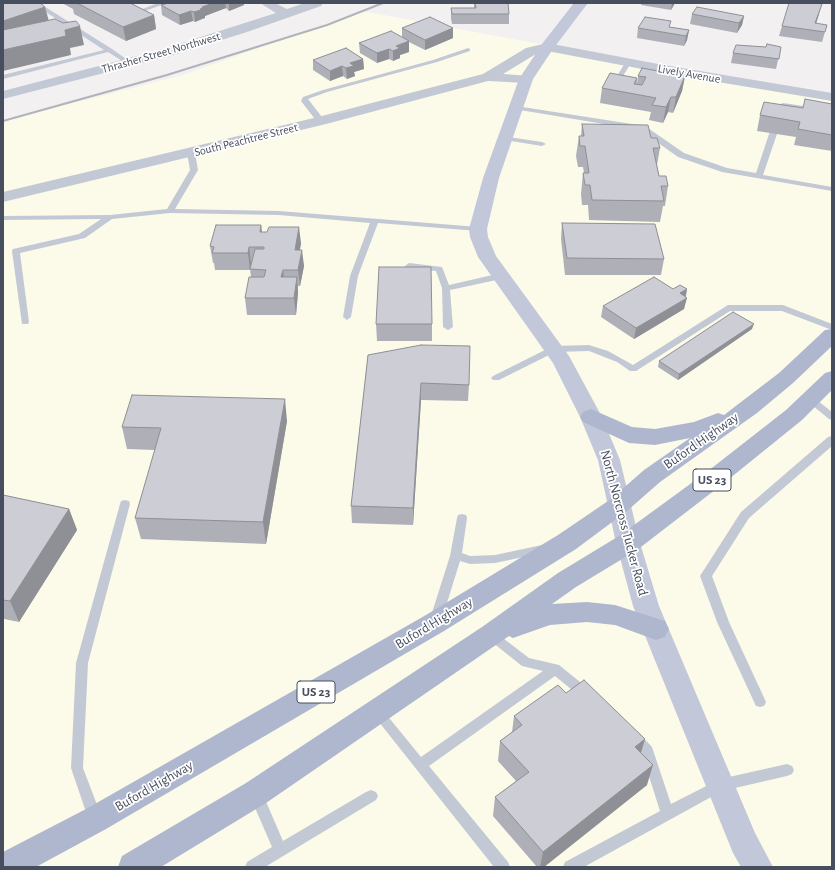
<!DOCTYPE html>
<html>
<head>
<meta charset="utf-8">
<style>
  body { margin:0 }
  #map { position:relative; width:835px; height:870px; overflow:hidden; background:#f2f0f0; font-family:"Alegreya Sans",sans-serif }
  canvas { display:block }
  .frame { position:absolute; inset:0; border:4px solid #474e5e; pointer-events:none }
</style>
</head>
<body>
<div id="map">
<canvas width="835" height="870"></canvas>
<div class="frame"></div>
</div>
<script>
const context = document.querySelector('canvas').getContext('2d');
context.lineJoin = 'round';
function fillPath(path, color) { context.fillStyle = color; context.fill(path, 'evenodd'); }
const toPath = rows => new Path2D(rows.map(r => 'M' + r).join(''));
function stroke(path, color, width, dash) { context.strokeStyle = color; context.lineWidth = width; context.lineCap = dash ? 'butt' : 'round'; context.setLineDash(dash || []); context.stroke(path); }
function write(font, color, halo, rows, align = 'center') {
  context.font = font + ' "Alegreya Sans",sans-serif'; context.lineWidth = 3.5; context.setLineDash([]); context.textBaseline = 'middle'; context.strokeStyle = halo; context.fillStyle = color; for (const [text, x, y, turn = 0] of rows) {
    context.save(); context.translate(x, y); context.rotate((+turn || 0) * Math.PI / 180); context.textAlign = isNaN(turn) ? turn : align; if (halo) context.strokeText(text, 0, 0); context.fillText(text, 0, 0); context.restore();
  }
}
const commercial = toPath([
  [362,11,832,98,832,867,3,867,3,121,183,75]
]);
const lane = toPath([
  [32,3,39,3,112,49,132,63,127,64,108,52,3,79,3,75,104,50,32,3],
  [158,3,167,3,145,11,140,10,158,3],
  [468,48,470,49,470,51,437,62,327,92,308,99,325,121,324,123,318,123,301,101,303,97,323,90,433,60,468,48],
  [628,61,631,63,618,84,613,85,612,84,625,63,628,61],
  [783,103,832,110,832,114,786,107,781,120,775,120,774,118,779,105,783,103],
  [516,106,645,126,684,153,727,168,756,173,769,134,770,132,776,132,777,134,763,175,832,187,832,191,722,172,678,157,640,130,514,109,514,107,516,106],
  [502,136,542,142,546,144,542,146,505,140,501,138,502,136],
  [188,151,191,151,195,153,198,170,175,209,279,211,478,227,482,229,478,231,378,223,358,276,351,317,347,320,343,317,350,276,370,223,279,215,170,213,112,219,85,238,20,253,29,322,28,324,22,324,12,251,13,249,79,234,101,219,3,220,3,216,110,215,167,209,190,170,187,153,188,151],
  [409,263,442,267,449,285,501,273,505,276,501,279,450,290,453,327,448,330,443,327,442,288,436,271,406,268,405,266,409,263],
  [728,305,783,305,832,324,832,330,782,311,730,311,636,371,630,371,617,362,589,351,555,352,499,380,493,380,491,378,493,376,553,346,589,345,608,351,633,365,728,305],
  [810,396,813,397,832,412,832,420,829,419,807,401,805,399,807,397,810,396],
  [832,436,832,446,749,518,712,576,729,622,766,702,764,706,760,707,756,706,717,622,700,576,741,512,828,437,832,436],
  [125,500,129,501,130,504,88,663,83,768,102,818,100,823,95,824,90,823,88,818,71,768,76,663,120,504,121,501,125,500],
  [462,514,466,515,467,518,462,553,470,556,495,555,542,545,546,546,548,549,546,552,542,553,495,563,470,564,460,561,442,619,440,622,436,624,432,622,430,619,450,556,457,518,458,515,462,514],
  [491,630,495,632,529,658,559,665,590,690,592,694,590,698,586,699,582,698,555,676,429,766,508,862,510,867,494,867,371,712,373,708,377,706,381,708,421,757,543,671,522,666,487,638,485,635,487,632,491,630],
  [634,730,638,732,652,747,671,804,720,779,787,764,792,766,794,770,792,774,787,776,722,791,584,867,563,867,565,862,660,811,642,754,628,736,630,732,634,730],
  [256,788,261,790,283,841,366,792,371,790,376,792,378,796,376,800,265,867,245,867,247,862,272,847,249,794,251,790,256,788]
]);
const street = toPath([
  [260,3,275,3,287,9,305,3,323,3,321,6,247,32,170,56,3,99,3,91,160,50,276,13,260,3],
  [547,43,658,64,832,93,832,101,658,72,547,51,536,54,503,74,531,76,533,79,531,82,526,83,488,81,326,124,3,202,3,192,318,117,483,74,526,48,547,43]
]);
const secondary = toPath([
  [574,3,588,3,553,49,533,79,499,178,487,229,488,237,496,256,569,356,602,417,620,460,640,543,659,606,755,833,773,867,741,867,733,853,633,606,616,543,598,460,580,417,553,363,478,257,470,237,469,229,483,178,519,79,542,44,574,3]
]);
const primary = toPath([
  [832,329,832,346,793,383,757,413,660,482,627,511,576,549,444,631,106,829,36,867,3,867,3,852,86,809,426,615,558,535,611,499,644,470,690,438,655,445,629,443,583,422,580,417,583,412,591,409,632,427,655,429,694,422,718,413,724,415,779,373,825,330,832,329],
  [832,371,832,390,802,420,724,483,637,550,576,587,552,604,587,602,615,605,665,621,669,629,665,637,656,640,615,625,587,622,550,625,513,638,509,636,266,803,161,867,118,867,122,856,246,783,482,627,558,573,619,536,708,471,786,410,825,373,832,371]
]);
const rail = toPath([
  [3,121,167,75,327,25,383,3]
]);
const wall = toPath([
  [62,3,130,3,154,15,156,29,126,41,74,14,73,9],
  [169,3,244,3,244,5,229,11,226,8,205,16,205,18,202,19,195,22,193,21,180,25,162,15,161,5],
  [474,3,508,3,509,14,509,24,452,24,451,18,451,8,474,8],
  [642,3,675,3,671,10,641,5],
  [692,14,744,16,742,25,737,33,690,24],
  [819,14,816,24,827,25,822,42,779,36,782,26],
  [670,27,689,30,687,40,684,46,637,38,638,28],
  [402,28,453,28,453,38,425,50,409,42,409,52,400,55,400,58,393,61,389,59,377,63,360,53,359,43,402,38],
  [766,47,781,47,776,69,731,63,733,53],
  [363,59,364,69,354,72,355,76,347,79,343,76,330,81,313,70,313,60],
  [638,76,685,76,682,91,673,113,668,112,663,123,649,120,651,112,600,103,602,88,637,78,637,84],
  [832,104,832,151,794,145,796,137,757,131,760,115],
  [582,124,651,138,660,148,657,165,659,176,668,186,665,206,663,206,660,222,589,220,588,205,582,205,581,194,583,173,584,173,583,167,578,167,576,156,579,136,581,136],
  [562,223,664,259,661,275,565,275,561,239],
  [261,225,262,232,301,243,300,250,304,266,300,286,298,286,298,293,296,315,247,315,245,298,251,277,250,269,252,263,251,263,250,270,215,270,214,263,213,263,210,246],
  [673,289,687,289,686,297,684,309,634,339,601,317,603,306],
  [376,324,432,324,432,341,377,341],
  [752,329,678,380,658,367,659,361],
  [368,355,469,385,468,401,421,400,413,525,352,523,351,506],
  [287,421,266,544,141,539,135,518,155,450,127,449,122,427],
  [3,495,69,509,77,530,19,622,4,619,3,621],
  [566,693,645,739,641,753,647,785,544,867,537,867,493,816,495,797,516,781,498,761,500,741,512,732,514,716]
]);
const shadedWall = toPath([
  [213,3,225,3,226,8,205,16,205,18,202,19,195,22,194,12,202,7],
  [229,3,244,3,244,5,229,11],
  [672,3,675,3,671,10],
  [822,4,819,14,813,33,815,23],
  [45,7,50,25,3,41,3,21],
  [191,11,193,21,180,25,179,15],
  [154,15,156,29,126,41,123,27],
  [744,16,742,25,737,33,739,23],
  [80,26,84,45,70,48,71,55,3,71,3,50,65,30],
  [453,28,453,38,425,50,425,40],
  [689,30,687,40,684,46,686,36],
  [409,41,409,52,400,55,400,58,393,61,393,51,396,46],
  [389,49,389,59,377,63,377,53],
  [363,59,364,69,354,72,355,76,347,79,346,68,350,63],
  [342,66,343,76,330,81,330,71],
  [685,76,682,91,673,113,676,97],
  [671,97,668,112,663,123,666,107],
  [261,225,263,242,260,232],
  [299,227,301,243,297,266,295,250],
  [249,247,251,263,250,270,248,253],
  [302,250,304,266,300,286,298,270],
  [283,270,285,286,281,277],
  [297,277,298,293,296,315,294,298],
  [687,289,685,298,687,298,684,309,634,339,636,328,680,293],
  [754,324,752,329,678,380,679,374],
  [421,383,421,400,413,525,413,508],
  [285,399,287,421,266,544,263,522],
  [69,509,77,530,19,622,10,601],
  [645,739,639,759,635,747],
  [653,765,647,785,544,867,540,867,543,852]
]);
const building = toPath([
  [3,3,40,3,45,7,3,21,3,3],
  [77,3,130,3,154,15,123,27,77,3],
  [169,3,213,3,202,7,204,8,200,9,201,10,194,12,191,11,179,15,161,5,169,3],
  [475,3,508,3,509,14,452,14,451,8,476,8,475,3],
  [789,3,815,3,822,4,815,23,827,25,825,32,782,26,789,3],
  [697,7,744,16,739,23,692,14,697,7],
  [430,17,453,28,425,40,402,28,430,17],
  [645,17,671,21,669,27,689,30,686,36,638,28,645,17],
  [55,19,63,23,76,21,80,26,65,30,66,36,3,50,3,30,55,19],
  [391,31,409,41,396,46,400,48,393,51,389,49,377,53,359,43,391,31],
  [767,44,781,47,779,59,733,53,736,45,766,47,767,44],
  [346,48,363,59,350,63,354,66,346,68,342,66,330,71,313,60,346,48],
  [642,68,685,76,676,97,671,97,666,107,652,105,656,98,602,88,610,73,637,78,634,84,642,85,646,77,638,76,642,68],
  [805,99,832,104,832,135,798,129,800,122,760,115,764,102,803,108,805,99],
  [582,124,648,125,651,138,657,138,660,148,653,148,659,176,666,176,668,186,661,186,664,201,592,200,590,185,585,185,583,173,589,173,585,146,580,146,579,136,584,136,582,124],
  [562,223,655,224,664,259,567,258,562,223],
  [216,225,261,225,260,232,267,232,269,227,299,227,295,250,302,250,298,270,283,270,281,277,297,277,294,298,245,298,249,277,264,277,266,270,250,269,255,249,264,249,264,247,249,247,248,253,212,253,214,247,210,246,216,225],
  [379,267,431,267,432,324,376,324,379,267],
  [654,277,673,289,680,285,687,289,680,293,687,298,636,328,603,306,654,277],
  [733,312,754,324,679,374,659,361,733,312],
  [421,345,470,346,469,385,421,383,413,508,351,506,368,355,421,345],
  [132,395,285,399,263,522,135,518,161,428,122,427,132,395],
  [3,495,69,509,10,601,3,600,3,495],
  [584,680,645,739,635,747,653,765,543,852,495,797,529,772,500,741,522,725,514,716,558,685,566,693,584,680]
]);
const farStreetnames = [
  ["Thrasher Street Northwest",161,53,-16],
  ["Lively Avenue",689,74,10],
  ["South Peachtree Street",246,140,-14]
];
const shields = [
  [712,480,38],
  [316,692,38]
];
const shieldNames = [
  ["US 23",712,480],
  ["US 23",316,692]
];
const streetNames = [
  ["Buford Highway",701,441,-35],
  ["North Norcross Tucker Road",624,523,75],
  ["Buford Highway",434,623,-31],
  ["Buford Highway",154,786,-30]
];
fillPath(commercial, '#fcfbe9');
fillPath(lane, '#c3c8d5');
fillPath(street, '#c3c8d5');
fillPath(secondary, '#c2c8d9');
fillPath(primary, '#afb7cf');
stroke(rail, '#b2b3ba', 2);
fillPath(wall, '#afb0b7');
fillPath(shadedWall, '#8f9095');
fillPath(building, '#cccdd5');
stroke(building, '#8f9095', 1);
write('12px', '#474e5e', '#fff', farStreetnames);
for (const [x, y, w] of shields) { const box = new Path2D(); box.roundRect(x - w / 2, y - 11, w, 22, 3); context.fillStyle = '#fff'; context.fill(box); stroke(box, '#474e5e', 1); }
write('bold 13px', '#474e5e', null, shieldNames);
write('14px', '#474e5e', '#fff', streetNames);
</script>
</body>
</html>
